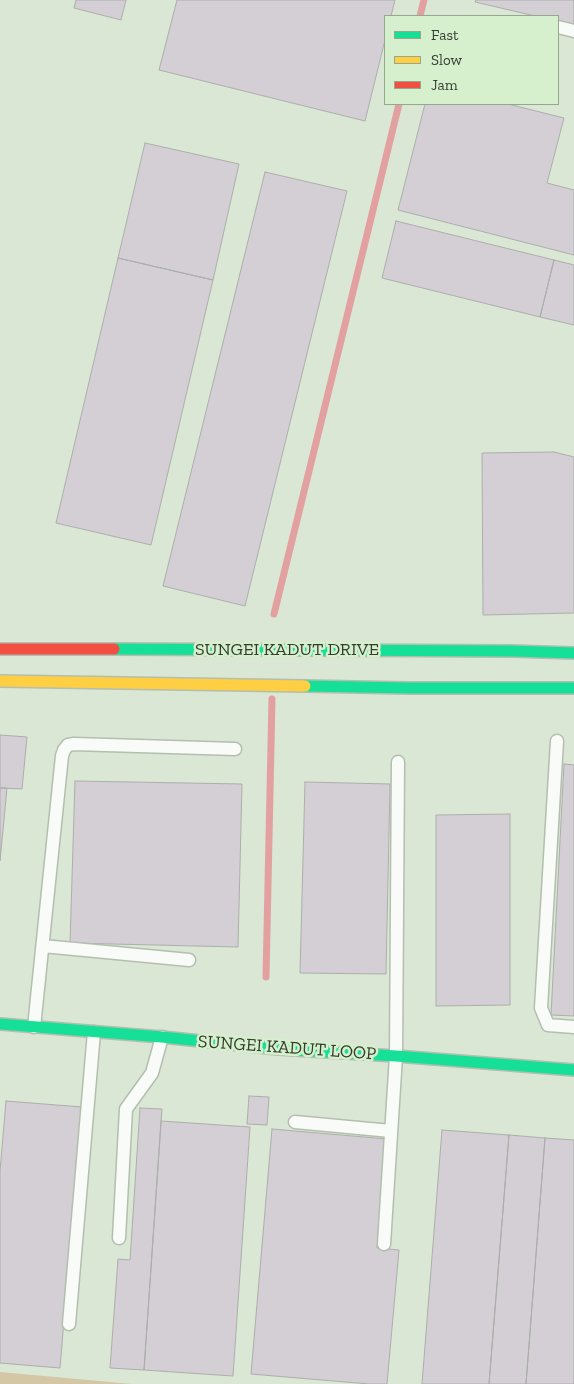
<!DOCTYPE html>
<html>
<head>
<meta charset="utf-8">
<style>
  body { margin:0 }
  #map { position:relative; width:574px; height:1384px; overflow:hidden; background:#dae7d4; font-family:"Zilla Slab",serif }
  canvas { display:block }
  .legend { position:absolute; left:384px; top:15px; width:175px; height:90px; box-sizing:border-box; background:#d6efcc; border:1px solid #95a88e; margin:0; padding:6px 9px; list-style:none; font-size:15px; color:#343d30 }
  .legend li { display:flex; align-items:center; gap:10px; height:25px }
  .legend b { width:25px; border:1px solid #95a88e }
</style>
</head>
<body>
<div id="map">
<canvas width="574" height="1384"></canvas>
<ul class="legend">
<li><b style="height:6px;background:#16e098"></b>Fast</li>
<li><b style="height:6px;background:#ffcf43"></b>Slow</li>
<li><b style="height:6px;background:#f24e42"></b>Jam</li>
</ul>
</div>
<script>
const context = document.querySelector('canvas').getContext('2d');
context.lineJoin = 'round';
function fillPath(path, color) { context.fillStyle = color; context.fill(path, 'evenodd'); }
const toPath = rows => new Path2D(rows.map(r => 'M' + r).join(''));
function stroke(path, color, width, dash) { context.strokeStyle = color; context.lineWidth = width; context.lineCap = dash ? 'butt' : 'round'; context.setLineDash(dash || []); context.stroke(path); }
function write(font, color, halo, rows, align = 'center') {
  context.font = font + ' "Zilla Slab",serif'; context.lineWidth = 5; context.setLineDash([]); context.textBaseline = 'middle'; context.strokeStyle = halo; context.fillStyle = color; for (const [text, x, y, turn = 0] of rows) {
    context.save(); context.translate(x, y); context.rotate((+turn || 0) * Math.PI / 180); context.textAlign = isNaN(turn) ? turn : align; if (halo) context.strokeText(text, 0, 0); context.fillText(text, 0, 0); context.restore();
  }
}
const green = toPath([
  [0,1372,132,1384,0,1384]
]);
const stream = toPath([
  [420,16,424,0],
  [274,614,399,104],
  [266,977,272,699]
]);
const building = toPath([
  [76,0,126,0,121,20,74,8,76,0],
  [177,0,395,0,391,16,385,16,385,40,365,121,159,70,177,0],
  [476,0,574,0,574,25,558,22,558,16,535,16,475,2,476,0],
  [425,104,508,104,564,118,547,183,574,190,574,255,398,210,425,104],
  [145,143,239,164,213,280,118,258,145,143],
  [265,172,347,191,245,606,163,586,265,172],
  [396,221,554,260,540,317,382,278,396,221],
  [118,258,213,280,151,545,56,523,118,258],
  [554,260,574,265,574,325,540,317,554,260],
  [554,452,574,457,574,613,483,615,482,453,554,452],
  [0,735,27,737,22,789,0,788,0,735],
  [564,764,574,765,574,1016,551,1015,564,764],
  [75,781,242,784,238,947,70,943,75,781],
  [305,782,390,784,386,974,300,973,305,782],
  [0,788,7,788,0,861,0,788],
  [510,814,510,1005,436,1006,436,815,510,814],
  [249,1096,269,1097,267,1125,247,1124,249,1096],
  [6,1101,82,1107,60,1368,0,1363,0,1171,6,1101],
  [140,1108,162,1109,144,1370,110,1368,118,1259,130,1260,140,1108],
  [161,1121,250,1127,233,1376,144,1370,161,1121],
  [272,1129,387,1139,377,1248,399,1250,387,1384,369,1384,251,1374,272,1129],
  [442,1130,509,1135,489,1384,422,1384,442,1130],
  [509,1135,545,1138,526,1384,489,1384,509,1135],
  [545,1138,574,1140,574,1384,526,1384,545,1138]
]);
const lane = toPath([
  [558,27,574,31],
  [557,741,541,1008,548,1025,574,1027],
  [43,946,189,960],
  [34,1027,62,756,64,750,68,745,74,744,235,749],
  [295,1122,391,1131],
  [119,1238,126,1109,152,1073,162,1037],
  [384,1244,396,1056,398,762],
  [69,1324,94,1032]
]);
const fast = toPath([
  [114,649,512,651,574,653],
  [305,686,409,688,574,688],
  [0,1024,162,1037,278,1049,396,1056,574,1070]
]);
const slow = toPath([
  [0,681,305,686]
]);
const jam = toPath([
  [0,649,114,649]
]);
const streetNames = [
  ["SUNGEI KADUT DRIVE",287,650],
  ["SUNGEI KADUT LOOP",287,1048,4]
];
fillPath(green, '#d3c7a5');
stroke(stream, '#e2a1a0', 7);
fillPath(building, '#d3cfd5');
stroke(building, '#acaeab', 1);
stroke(lane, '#b4beaf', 15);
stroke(fast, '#b4beaf', 14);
stroke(slow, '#b4beaf', 14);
stroke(jam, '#b4beaf', 14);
stroke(lane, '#f9fbf9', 12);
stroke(fast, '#16e098', 11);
stroke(slow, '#ffcf43', 11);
stroke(jam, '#f24e42', 11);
write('18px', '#343d30', '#d6efcc', streetNames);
</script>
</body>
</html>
